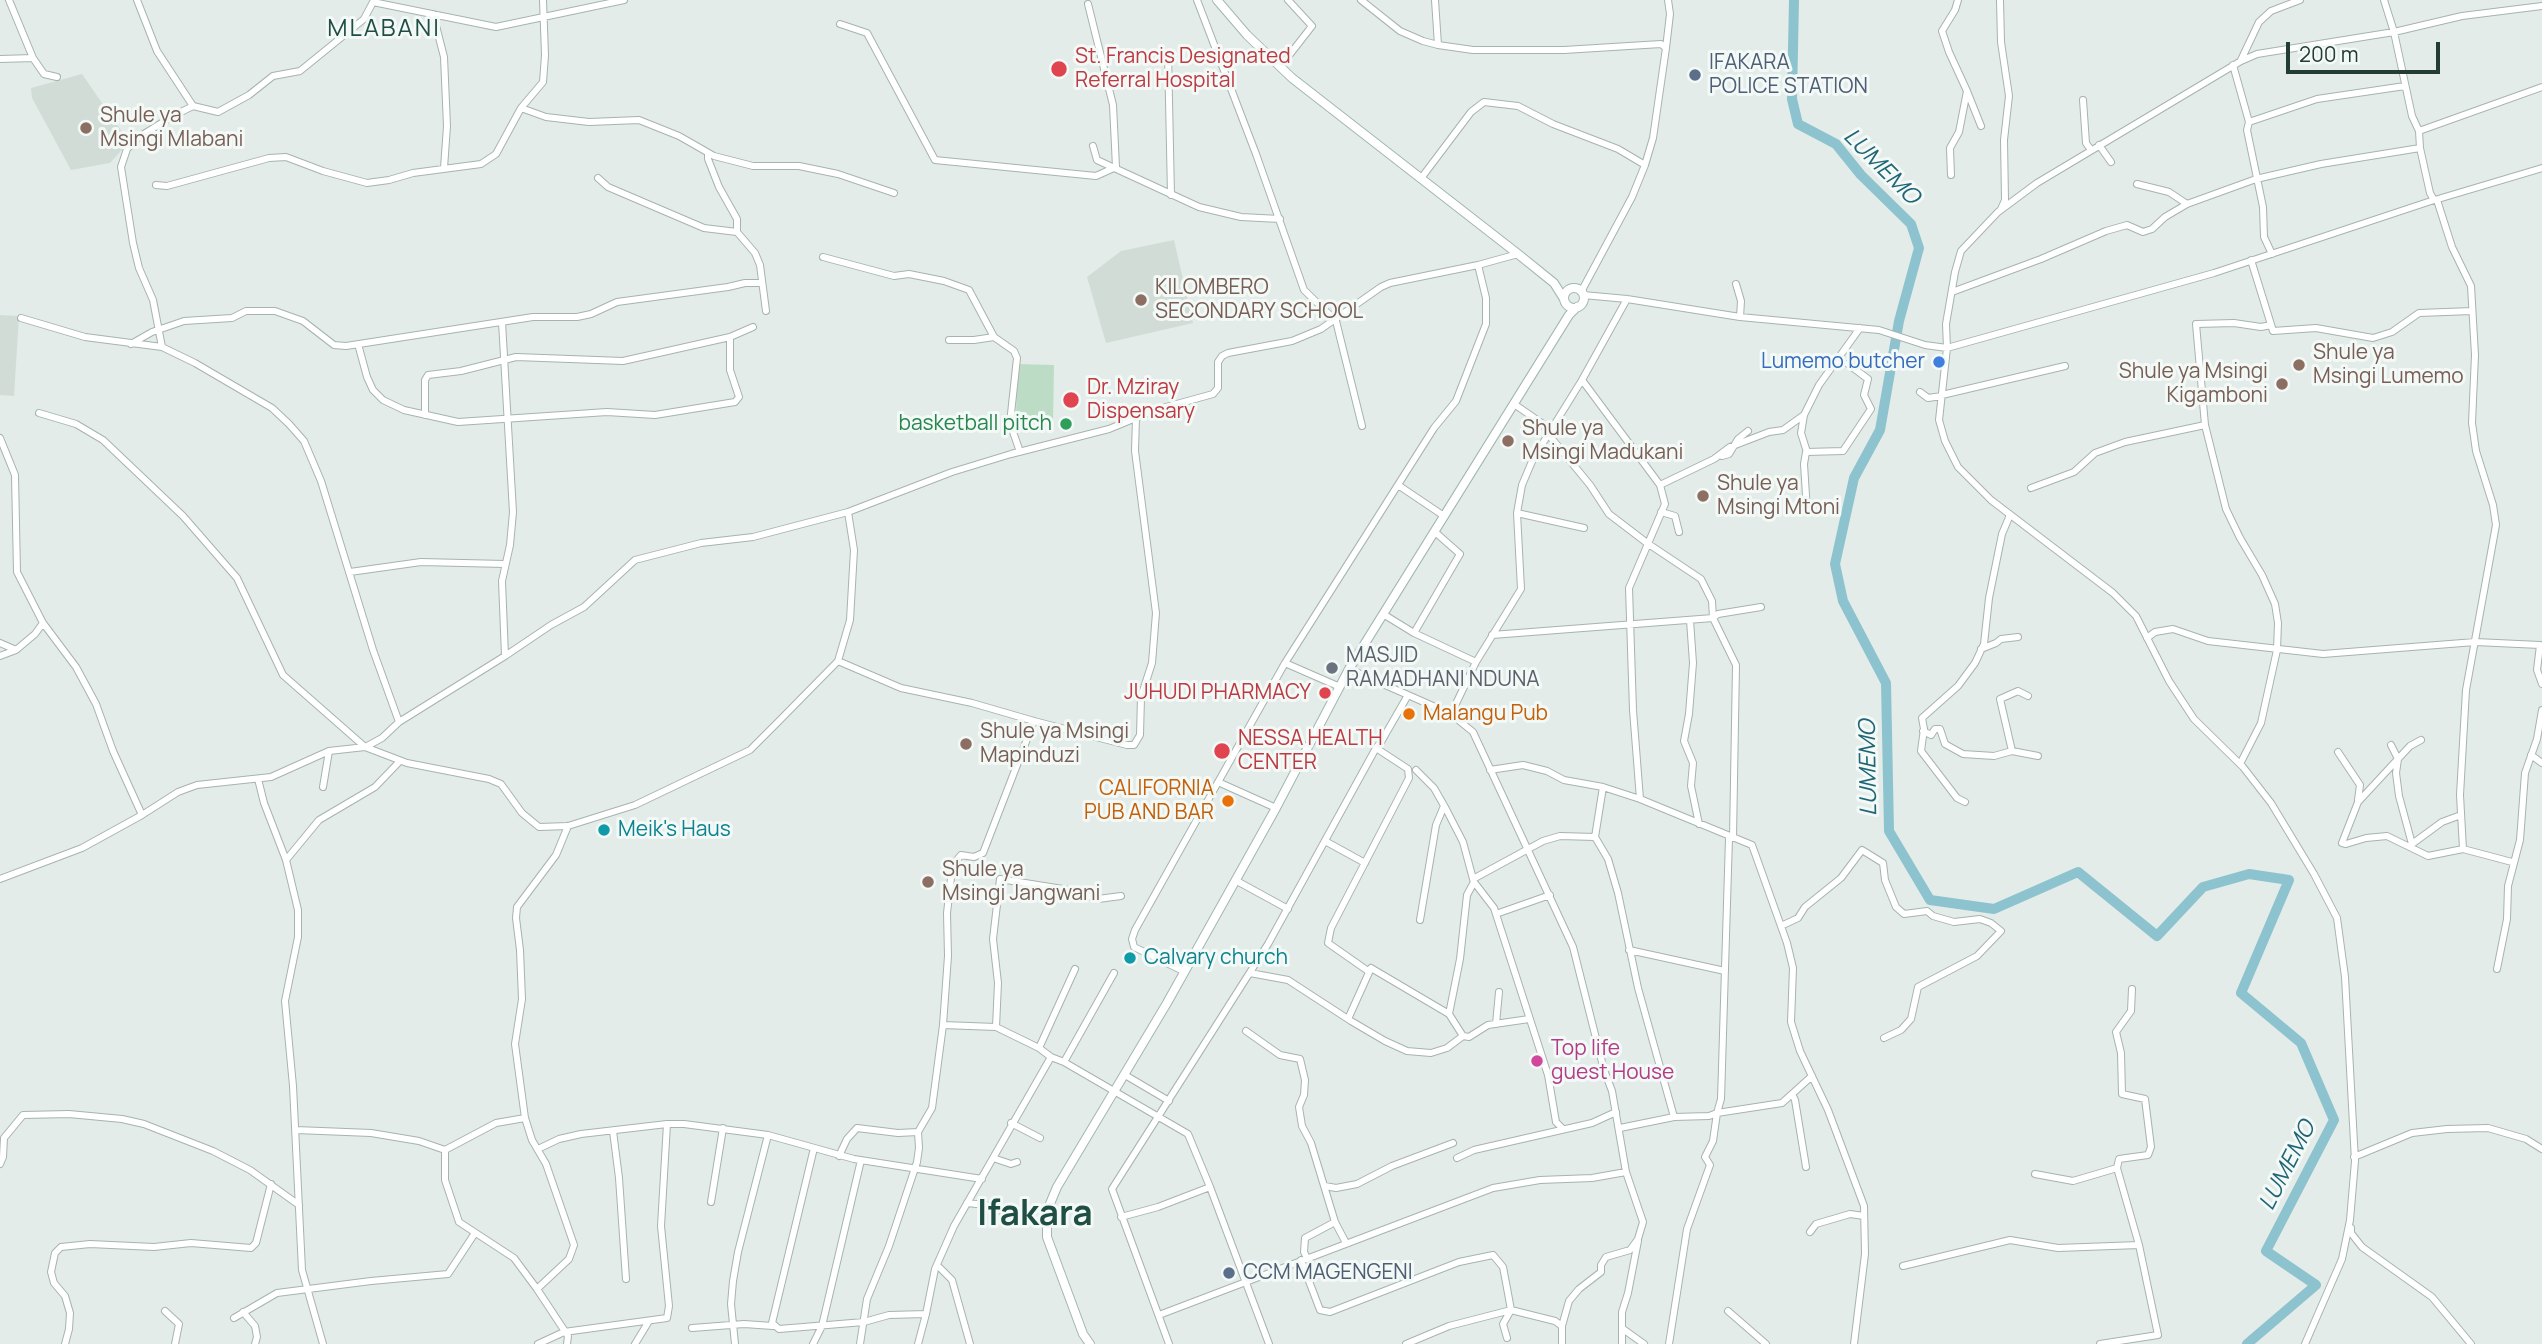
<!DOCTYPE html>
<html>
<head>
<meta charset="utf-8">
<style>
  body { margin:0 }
  #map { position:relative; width:2542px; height:1344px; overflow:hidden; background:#e3ece8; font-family:Manrope,sans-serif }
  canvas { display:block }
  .scale { position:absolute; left:2286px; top:42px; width:154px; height:32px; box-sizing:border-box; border:4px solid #233c36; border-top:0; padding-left:9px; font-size:21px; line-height:24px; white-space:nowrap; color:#233c36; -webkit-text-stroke:5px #f3f9f6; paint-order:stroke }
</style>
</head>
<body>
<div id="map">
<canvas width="2542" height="1344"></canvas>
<div class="scale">200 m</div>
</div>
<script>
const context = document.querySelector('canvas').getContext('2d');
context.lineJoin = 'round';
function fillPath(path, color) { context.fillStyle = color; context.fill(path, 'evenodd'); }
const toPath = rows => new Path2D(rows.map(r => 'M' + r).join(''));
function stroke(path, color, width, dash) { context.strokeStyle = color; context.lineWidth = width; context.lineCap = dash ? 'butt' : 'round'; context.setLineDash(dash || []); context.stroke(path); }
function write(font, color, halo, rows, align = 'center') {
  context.font = font + ' Manrope,sans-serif'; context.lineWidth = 6; context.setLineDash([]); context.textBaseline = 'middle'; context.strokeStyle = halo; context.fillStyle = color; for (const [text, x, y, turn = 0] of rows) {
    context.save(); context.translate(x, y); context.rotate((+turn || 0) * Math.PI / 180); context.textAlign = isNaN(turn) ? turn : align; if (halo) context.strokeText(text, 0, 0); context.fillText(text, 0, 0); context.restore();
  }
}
const built = toPath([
  [82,74,129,142,110,163,71,170,32,98,31,88],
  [1174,240,1193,323,1106,343,1087,277,1121,251],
  [0,315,19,316,14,396,0,395]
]);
const green = toPath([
  [1017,364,1054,365,1053,421,1016,420]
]);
const river = toPath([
  [1794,0,1792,99,1798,124,1836,144,1861,175,1911,224,1919,248,1899,321,1880,430,1854,478,1835,564,1843,601,1886,683,1889,831,1930,900,1994,909,2078,872,2157,936,2203,887,2249,874,2289,880,2241,993,2301,1043,2334,1120,2266,1251,2316,1285,2247,1344]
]);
const street = toPath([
  [9,0,33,58,44,74,57,77],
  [137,0,157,51,193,106],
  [1197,0,1256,154,1304,290,1336,321,1362,426],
  [1361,0,1400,31,1423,41,1438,45,1473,50,1564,50,1661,44,1666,48,1653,138,1645,165,1632,197,1581,292],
  [1435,0,1438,45],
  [2000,0,2001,42,2009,96,2004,140,2005,200,2001,209],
  [2384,0,2394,32,2412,116,2419,131,2420,148,2430,193,2434,200,2437,200,2452,247,2471,286,2475,355,2472,423,2476,451,2493,505,2496,525,2466,690,2460,795,2463,849],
  [433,14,444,57,447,126,444,168],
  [840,24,867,33,935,160,1096,176,1116,167,1113,105,1088,4],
  [1666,48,1670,14,1668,0],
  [1168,53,1171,195],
  [0,59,33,58],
  [2241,60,2259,22,2271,11,2300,0],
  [2233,65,2249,122,2247,130,2263,207,2264,237,2272,254],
  [1280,67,1312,26,1288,0],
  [1967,91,1981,126],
  [2083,100,2086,143,2091,150],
  [521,108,546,117,589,122,639,120,679,136,714,156,753,166,799,166,838,174,894,193],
  [2249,122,2317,99,2405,86],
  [2419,131,2542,87],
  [2099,145,2111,162],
  [1093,146,1097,160,1199,207,1241,217,1280,219],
  [708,153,708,159,719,187,737,219,737,232,755,253,760,265,766,311],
  [1951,175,1950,148,1959,132,1967,91,1949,52,1942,31,1955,10,1958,0],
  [1422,177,1471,112,1484,102,1518,106,1553,124,1618,149,1645,165],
  [598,178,608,187,704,228,737,232],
  [2137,184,2169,192,2187,204],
  [156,185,167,186,269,158,286,157,323,171,367,183,389,180,413,173,481,164,496,154,521,108,543,82,545,55,543,0],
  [823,257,894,276,909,274,944,281,969,290,994,337,1014,351,1017,358,1010,423,1020,452],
  [2251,260,2273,331,2316,328,2373,338,2392,332,2419,313,2472,311],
  [1736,284,1741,301,1740,317],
  [1952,292,2041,259,2106,231,2127,225,2143,232,2152,229,2165,217,2187,204,2256,179,2321,164,2420,148],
  [1583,295,1627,299,1740,317,1879,330,1925,345,1947,348,2214,273,2428,202,2542,168],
  [21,318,85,337,162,347,195,363,272,408,289,424,304,441,321,481,373,650,399,722],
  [502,322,513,512,510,545,502,581,505,656],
  [949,340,974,340,994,337],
  [131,344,152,332,184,321,232,318,246,311,275,311,303,321,334,345,346,346,533,317,577,317,591,314,617,302,728,287,745,283,762,283],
  [358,344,367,377,373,390,383,400,404,410,458,422,607,412,655,415,735,402,739,397,730,370,730,337],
  [162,347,153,300,139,268,133,243,121,167,127,149,139,137,173,116,193,106,218,112,249,95,273,76,300,71,364,19,373,2,496,27,624,0],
  [1582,380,1660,485,1665,504,1629,588,1633,710,1640,799],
  [1920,392,1928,398,1942,396],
  [1942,395,2065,366],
  [1514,404,1543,424,1548,434,1590,485,1609,514,1647,543,1701,579,1712,601,1713,618,1718,614,1761,607],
  [39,413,76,424,103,440,183,516,237,578,283,675,365,747,407,763,489,779,501,784,522,813,539,827,568,826,635,805,750,750,778,722,838,661,850,620,854,550,848,512],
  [425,415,425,380,428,375,461,371,516,357,623,361,730,337,753,327],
  [1804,415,1801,433,1807,452],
  [0,438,15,475,17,572,43,623,76,667,96,704,113,751,142,815],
  [1722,456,1729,454,1738,439,1748,431],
  [1398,485,1444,516],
  [1660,485,1714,459,1730,447,1769,432,1783,430,1804,415,1819,385,1860,328],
  [2031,488,2074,472,2095,453,2125,442,2205,425],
  [1807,511,1804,464,1806,452,1843,451,1871,409,1864,395,1868,379,1848,364],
  [1661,512,1675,516,1679,532],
  [1517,513,1584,528],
  [350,572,421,562,505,564],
  [1690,620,1693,663,1689,714,1684,741,1693,763,1691,786,1699,824],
  [1414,633,1460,554,1435,532],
  [1492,635,1713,618,1736,665,1733,838],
  [2147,638,2155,632,2173,629,2208,641,2323,654,2475,642,2540,645,2537,670,2542,684],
  [0,643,16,650,35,634,43,623],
  [1981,649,1996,643,2001,639,2018,637],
  [0,656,16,650],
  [838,661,901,688,972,703,1034,721,1127,745,1134,745,1140,735,1141,697,1152,663,1156,613,1135,451,1136,418],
  [1476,662,1521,589,1517,513,1522,485,1533,459,1582,380,1627,299],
  [1285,663,1340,687],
  [1349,669,1451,714,1476,662,1414,633,1383,614],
  [1923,731,1931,735,1935,729,1940,729,1945,744,1963,754,1994,756,2012,751,2038,756],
  [2421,740,2410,746,2358,802,2342,843,2346,844,2366,838,2387,836,2428,856,2463,849,2512,862],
  [2391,745,2398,759,2396,773,2399,796,2412,844,2409,846],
  [2012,751,2000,699,2018,691,2028,696],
  [2338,752,2360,785,2358,800],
  [2531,755,2542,763],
  [2240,764,2261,723,2277,650,2278,623,2275,604,2262,575,2240,538,2226,509,2205,425,2196,324,2234,323,2261,327,2271,325],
  [1416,770,1434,788,1446,809,1463,842,1473,879],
  [1490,770,1523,765,1547,771,1564,780,1603,787,1640,799,1752,845,1787,943,1793,968,1791,1022,1800,1051,1828,1110,1864,1206,1865,1254,1854,1344],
  [258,779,264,803,286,860,298,910,298,937,285,1001,293,1086,302,1270,323,1344],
  [1218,782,1276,808],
  [323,787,329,751],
  [1603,787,1595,837,1608,859,1618,893,1638,988,1674,1117],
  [1965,802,1957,798,1921,751,1924,729,1922,718,1958,686,1975,663,1984,644,1989,598,2002,534,2010,515],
  [1325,841,1365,863],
  [2412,844,2442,822,2461,815],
  [286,860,319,820,375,787,400,761],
  [0,879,82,848,142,815,178,792,197,785,271,777,329,751,365,747,371,744,382,738,399,722,505,656,551,625,584,607,635,560,701,543,753,537,848,512,952,472,1011,454,1109,429,1155,410,1213,394,1218,388,1218,362,1222,356,1228,353,1292,341,1321,329,1381,287,1390,283,1478,265,1518,254],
  [1235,880,1288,909],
  [1474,882,1494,908,1548,1075,1556,1122,1563,1129],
  [1496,914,1550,895],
  [1420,920,1436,825,1444,806],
  [1781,926,1798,918,1805,907,1841,878,1862,850,1883,863,1885,880,1896,907,1904,914,1927,911,1933,916,1954,922,1980,919,1991,923,2001,931,1977,956,1918,987,1911,1019,1901,1030,1884,1038],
  [1629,950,1725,971],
  [1371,968,1368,971,1328,943,1331,928,1409,778,1408,769,1376,748],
  [2497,969,2507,919,2508,886,2520,840,2525,773,2537,739,2542,710],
  [1183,971,1134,947,1132,939,1135,930,1285,663,1434,428,1456,401,1486,324,1486,298,1478,265],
  [1250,973,1288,980,1351,1021,1385,1041,1407,1051,1431,1053,1447,1048,1463,1036,1449,1014,1460,959,1467,895,1474,882,1473,879,1543,841,1560,836,1595,837],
  [1348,1019,1371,968,1449,1014],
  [1496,1024,1499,992],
  [943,1025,996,1027,1039,1048,1051,1057,1064,1062,1188,1134,1210,1187,1269,1344],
  [996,1027,998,983,993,939,1000,879,1069,890,1098,899,1121,896],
  [1246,1031,1280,1055,1300,1059,1305,1080,1304,1095,1299,1107,1302,1126,1311,1143,1335,1222,1346,1243],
  [1463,1036,1469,1037,1488,1025,1529,1019],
  [1039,1048,1075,969],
  [1064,1062,1114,973],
  [1125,1075,1169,1101],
  [1792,1094,1795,1100,1806,1167],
  [1011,1123,1040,1138],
  [1620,1128,1674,1117,1709,1116,1717,1113,1721,1099,1729,838],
  [296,1130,371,1133,419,1141,445,1150,496,1123,525,1118],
  [613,1131,619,1178,626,1279],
  [814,1148,772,1323,779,1329,864,1322,889,1315,926,1314],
  [538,1149,559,1139,581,1134,667,1124,684,1124,768,1135,854,1159,982,1179],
  [445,1150,445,1180,459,1222,514,1258,537,1289],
  [839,1156,847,1139,857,1128,898,1133,918,1132],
  [2354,1157,2412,1133,2447,1129,2488,1128,2526,1139,2542,1149],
  [993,1158,1011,1164,1017,1162],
  [1457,1158,1474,1150,1592,1123,1616,1112],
  [0,1164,3,1157,4,1138,23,1115,69,1114,122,1119,144,1124,213,1151,250,1170,299,1205],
  [2117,1168,2119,1159,2148,1155,2151,1147,2145,1099,2122,1094,2121,1053,2116,1032,2131,1011,2132,989],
  [2035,1174,2073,1181,2117,1168,2139,1245,2158,1335,2100,1344],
  [1325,1186,1336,1188,1357,1184,1392,1166,1453,1143],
  [711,1202,723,1128],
  [967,1203,986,1205,997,1211,1007,1208,1026,1218],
  [1121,1217,1158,1207,1210,1187],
  [2351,1228,2351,1233,2362,1247,2432,1297,2471,1344],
  [1810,1232,1816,1224,1850,1214,1864,1216],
  [1307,1258,1304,1252,1305,1238,1335,1222],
  [1301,1260,1320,1310,1330,1312,1459,1262,1493,1255,1503,1267,1507,1288,1511,1310,1503,1324,1507,1338],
  [937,1265,952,1280,970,1344],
  [1903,1266,2010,1240,2058,1248,2139,1245],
  [165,1311,179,1324,175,1344],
  [1728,1311,1766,1344],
  [243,1312,255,1326,257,1337,255,1344],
  [1159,1315,1493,1188,1540,1180,1592,1178,1626,1172,1612,1091,1604,1070,1573,947,1473,732,1451,714],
  [234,1318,277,1293,371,1281,448,1274,475,1233],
  [1562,1326,1569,1301,1579,1289,1601,1272,1601,1265,1606,1257,1630,1250,1638,1239,1643,1222,1626,1172],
  [692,1328,744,1324,773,1326,772,1323],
  [1623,1329,1644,1344],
  [65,1344,69,1329,70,1313,65,1296,54,1283,51,1272,55,1253,61,1247,90,1244,154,1247,191,1243,251,1248,256,1243,271,1184],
  [538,1344,564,1332,667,1318,669,1306,661,1226,667,1124],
  [567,1344,568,1336,537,1289,569,1259,574,1245,546,1164,532,1140,525,1118,515,1044,522,999,520,950,516,918,517,907,556,855,568,826],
  [635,1344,649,1321],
  [735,1344,731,1304,733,1281,738,1252,768,1135],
  [813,1344,822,1326,861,1160],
  [860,1344,867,1299,889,1246,917,1162,919,1148,918,1132,932,1108,943,1025,948,956,947,913,951,878,956,861,961,855,974,857,983,853,1034,721],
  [918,1344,926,1314,935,1269,954,1226,1051,1057],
  [1169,1344,1112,1189,1268,944,1376,748,1381,742,1408,695],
  [1406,1344,1449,1326,1511,1310,1555,1321,1562,1326,1562,1344],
  [1622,1344,1622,1312,1628,1293,1638,1241],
  [1669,1344,1687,1229,1710,1165,1705,1157,1713,1141,1717,1113,1782,1103,1812,1076],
  [2305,1344,2342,1259,2350,1220,2355,1161,2345,977,2337,918,2314,874,2271,803,2243,767,2194,719,2169,681,2136,616,2113,593,1991,500,1958,467,1945,441,1939,420,1947,348,1946,324,1955,272,1961,251,1998,212,2037,183,2241,61,2257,54,2394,32,2462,16,2542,6]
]);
const secondary = toPath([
  [1217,0,1247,35,1292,78,1518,254,1554,283,1564,299],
  '1564 298a10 10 0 1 1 20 0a10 10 0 1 1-20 0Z',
  [1090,1344,1083,1334,1047,1237,1047,1211,1057,1187,1167,1003,1276,808,1349,669,1569,315,1577,307]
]);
const markers = [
  [1059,69,9,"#e0444e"],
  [1695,75,7,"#5c6f8a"],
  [86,128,7,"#8d6e63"],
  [1141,300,7,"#8d6e63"],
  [1939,362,7,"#3f7fe0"],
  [2299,365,7,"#8d6e63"],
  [2282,384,7,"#8d6e63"],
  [1071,400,9,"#e0444e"],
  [1066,424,7,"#2e9e5b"],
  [1508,441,7,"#8d6e63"],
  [1703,496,7,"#8d6e63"],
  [1332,668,7,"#6b7280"],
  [1325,693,7,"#e0444e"],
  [1409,714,7,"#e8710a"],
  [966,744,7,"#8d6e63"],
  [1222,751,9,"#e0444e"],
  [1228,801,7,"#e8710a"],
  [604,830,7,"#0f9aa8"],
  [928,882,7,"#8d6e63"],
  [1130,958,7,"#0f9aa8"],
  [1537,1061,7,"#d1479c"],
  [1229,1273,7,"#5c6f8a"]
];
const healthNames = [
  ["St. Francis Designated",1075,57],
  ["Referral Hospital",1075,81],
  ["Dr. Mziray",1087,388],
  ["Dispensary",1087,412],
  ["JUHUDI PHARMACY",1311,693,"right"],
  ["NESSA HEALTH",1238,739],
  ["CENTER",1238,763]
];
const serviceNames = [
  ["IFAKARA",1709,63],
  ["POLICE STATION",1709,87],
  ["CCM MAGENGENI",1243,1273]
];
const educationNames = [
  ["Shule ya",100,116],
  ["Msingi Mlabani",100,140],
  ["KILOMBERO",1155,288],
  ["SECONDARY SCHOOL",1155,312],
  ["Shule ya",2313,353],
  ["Msingi Lumemo",2313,377],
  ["Shule ya Msingi",2268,372,"right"],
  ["Kigamboni",2268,396,"right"],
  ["Shule ya",1522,429],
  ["Msingi Madukani",1522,453],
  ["Shule ya",1717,484],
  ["Msingi Mtoni",1717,508],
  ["Shule ya Msingi",980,732],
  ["Mapinduzi",980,756],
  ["Shule ya",942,870],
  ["Msingi Jangwani",942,894]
];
const shopNames = [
  ["Lumemo butcher",1925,362]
];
const leisureNames = [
  ["basketball pitch",1052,424]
];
const worshipNames = [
  ["MASJID",1346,656],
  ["RAMADHANI NDUNA",1346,680]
];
const foodNames = [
  ["Malangu Pub",1423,714],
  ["CALIFORNIA",1214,789,"right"],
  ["PUB AND BAR",1214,813,"right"]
];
const cultureNames = [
  ["Meik's Haus",618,830],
  ["Calvary church",1144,958]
];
const hotelNames = [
  ["Top life",1551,1049],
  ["guest House",1551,1073]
];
const waterNames = [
  ["LUMEMO",1881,167,45],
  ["LUMEMO",1869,768,-91],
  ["LUMEMO",2288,1166,-63]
];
const quarterNames = [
  ["MLABANI",384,29]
];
const townNames = [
  ["Ifakara",1035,1215]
];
fillPath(built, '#d1dcd7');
fillPath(green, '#bddcc6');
stroke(river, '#8dc3ce', 10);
stroke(street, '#a6b4af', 8);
stroke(secondary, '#a1b7b0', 10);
stroke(street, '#fff', 6);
stroke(secondary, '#fff', 8);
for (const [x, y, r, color] of markers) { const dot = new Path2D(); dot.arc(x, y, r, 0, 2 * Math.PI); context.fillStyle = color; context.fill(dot); stroke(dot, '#f3f9f6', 2.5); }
write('21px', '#be3a42', '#f3f9f6', healthNames, 'left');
write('21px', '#4e5e75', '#f3f9f6', serviceNames, 'left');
write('21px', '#785e54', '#f3f9f6', educationNames, 'left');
write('21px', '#366cbe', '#f3f9f6', shopNames, 'right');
write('21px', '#27864d', '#f3f9f6', leisureNames, 'right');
write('21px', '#5b616d', '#f3f9f6', worshipNames, 'left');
write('21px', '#c56008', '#f3f9f6', foodNames, 'left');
write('21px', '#0d838f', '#f3f9f6', cultureNames, 'left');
write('21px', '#b23c85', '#f3f9f6', hotelNames, 'left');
write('italic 23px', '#206576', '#f3f9f6', waterNames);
context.letterSpacing = '2px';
write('24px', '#204e44', '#f3f9f6', quarterNames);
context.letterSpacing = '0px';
write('bold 35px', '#204e44', '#f3f9f6', townNames);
</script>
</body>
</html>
